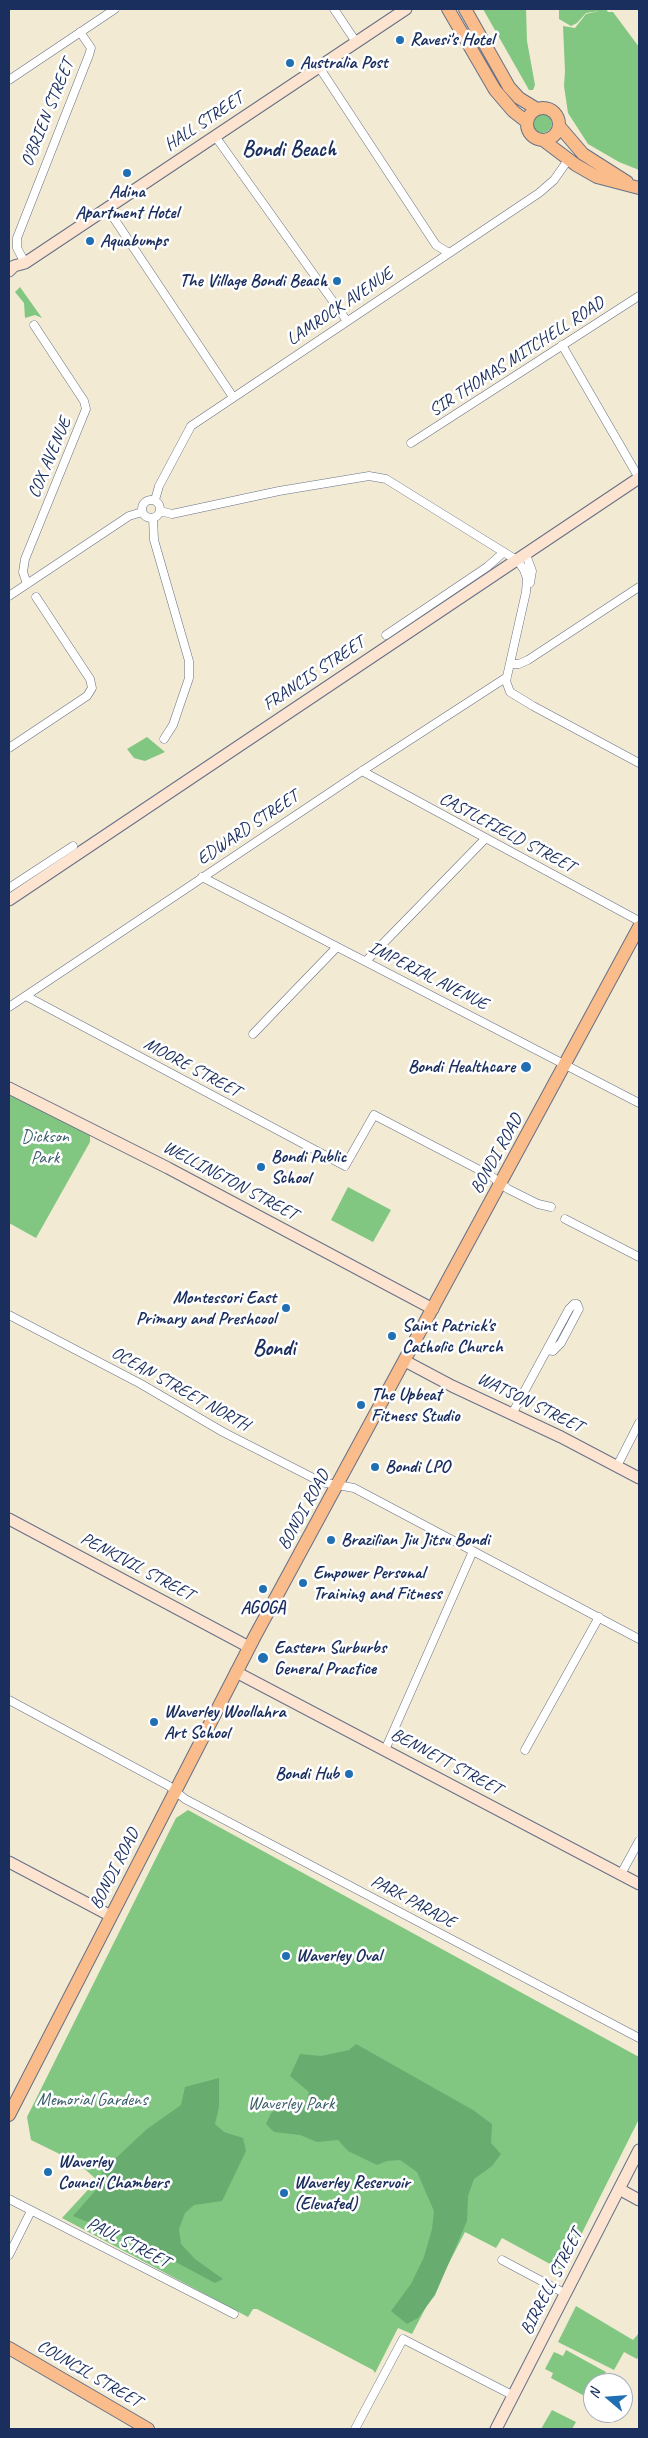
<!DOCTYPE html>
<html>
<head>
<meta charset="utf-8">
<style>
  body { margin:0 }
  #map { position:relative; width:648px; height:2438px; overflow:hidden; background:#f2ead3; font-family:Caveat,sans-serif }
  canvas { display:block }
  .frame { position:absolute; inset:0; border:10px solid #1b2f5e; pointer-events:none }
  .north { position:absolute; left:583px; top:2373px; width:50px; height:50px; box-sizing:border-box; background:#fff; border:1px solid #a4acbf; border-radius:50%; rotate:288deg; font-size:14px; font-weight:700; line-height:20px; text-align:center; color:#1b2f5e }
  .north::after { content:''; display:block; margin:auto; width:18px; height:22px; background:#1f6fb2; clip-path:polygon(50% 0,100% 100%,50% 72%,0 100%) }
</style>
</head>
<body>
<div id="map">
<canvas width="648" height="2438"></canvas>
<div class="frame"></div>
<div class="north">N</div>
</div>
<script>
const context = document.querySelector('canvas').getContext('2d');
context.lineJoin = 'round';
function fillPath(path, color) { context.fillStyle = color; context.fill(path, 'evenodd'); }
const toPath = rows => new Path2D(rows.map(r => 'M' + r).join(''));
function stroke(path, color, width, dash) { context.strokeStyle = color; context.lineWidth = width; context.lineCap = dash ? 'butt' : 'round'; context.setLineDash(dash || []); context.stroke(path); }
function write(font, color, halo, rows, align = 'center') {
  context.font = font + ' Caveat,sans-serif'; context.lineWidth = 5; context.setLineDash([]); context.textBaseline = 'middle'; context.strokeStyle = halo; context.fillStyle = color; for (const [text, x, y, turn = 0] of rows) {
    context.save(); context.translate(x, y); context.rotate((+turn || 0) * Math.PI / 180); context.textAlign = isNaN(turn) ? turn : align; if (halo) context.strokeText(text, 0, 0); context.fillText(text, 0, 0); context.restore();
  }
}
const green = toPath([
  [483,9,526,9,527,41,535,85,533,90,529,90],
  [559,9,606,9,608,12,613,12,639,47,639,170,619,162,588,144,568,113,564,86,565,71,563,26,575,28,586,14,599,11,586,13,577,23,571,26,559,19],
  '532 123a10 10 0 1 1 20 0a10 10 0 1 1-20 0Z',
  [20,287,42,318,35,315,25,318,24,303,15,292],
  [147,737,165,752,145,761,134,758,127,749],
  [9,1088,90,1127,90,1142,36,1238,9,1223],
  [348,1187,391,1210,373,1242,331,1220],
  [188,1810,639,2057,639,2119,563,2271,502,2238,496,2248,465,2232,412,2334,398,2328,375,2373,373,2370,257,2309,253,2309,248,2317,62,2218,97,2180,78,2163,31,2140,27,2117,176,1818],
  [576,2306,633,2340,639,2333,639,2356,637,2359,624,2352,614,2370,558,2342],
  [566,2350,606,2372,601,2383,593,2383,592,2400,551,2378,553,2373,545,2369,554,2352,563,2356],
  [552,2410,576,2422,572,2429,541,2429]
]);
const forest = toPath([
  [356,2044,473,2110,492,2124,491,2143,501,2154,492,2166,474,2179,468,2196,467,2221,435,2295,418,2318,407,2324,391,2311,411,2284,424,2257,432,2229,434,2211,417,2172,400,2160,387,2161,377,2165,348,2151,338,2140,317,2142,300,2135,274,2132,266,2124,271,2113,281,2106,292,2103,306,2105,309,2092,290,2076,300,2054,321,2056,349,2050],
  [219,2078,219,2107,215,2124,224,2132,243,2138,246,2151,222,2201,194,2205,185,2213,179,2229,181,2244,195,2259,223,2279,215,2283,140,2243,73,2216,103,2182,102,2171,147,2129,181,2105,185,2087]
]);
const street = toPath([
  [334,9,356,42],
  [319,67,436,245,449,253],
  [9,80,115,9],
  [215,136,347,321],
  [107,208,233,397],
  [25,263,17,248,17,238,89,55,91,48,80,32],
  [562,345,639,478],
  [411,443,639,296],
  '142 509a9 9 0 1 1 18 0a9 9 0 1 1-18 0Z',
  [155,500,159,486,191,426,539,193,554,180,568,160],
  [160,511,172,514,279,491,369,476,386,479,518,561,524,570,527,578,526,592,506,681,510,692,533,706,639,763],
  [153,518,154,540,189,661,189,678,173,725,164,739],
  [526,555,532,571,530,583],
  [27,584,23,572,25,559,86,409,84,401,34,325],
  [9,596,129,516,142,512],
  [386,635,487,567,504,552],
  [510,664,519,664,528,660,639,587],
  [9,748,87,696,92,688,90,679,36,597],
  [362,771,639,921],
  [202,877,639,1103],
  [9,888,73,846],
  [366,961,485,839],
  [26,996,345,1166,374,1115,491,1176,508,1189,538,1204,551,1207],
  [9,1007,362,771,507,677],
  [253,1034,337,947],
  [565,1219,639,1257],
  [9,1315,141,1384,223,1432,321,1482,354,1488,639,1639],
  [512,1414,569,1309,574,1304,577,1304,579,1309,561,1343,553,1351,548,1350],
  [617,1466,639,1423],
  [9,1700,169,1786,185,1799,639,2038],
  [385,1750,473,1551],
  [525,1750,599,1617],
  [621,1874,639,1841],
  [9,2199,234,2314],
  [9,2255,31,2211],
  [502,2260,566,2294],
  [355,2429,403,2339,514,2396]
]);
const secondary = toPath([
  [9,271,14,266,25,263,406,9],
  [9,900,639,478],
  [9,1088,168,1168,433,1309],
  [405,1361,452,1386,561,1437,639,1478],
  [9,1519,249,1647],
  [236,1672,639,1884],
  [9,1862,111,1916],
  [619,2189,639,2200],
  [496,2429,639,2150]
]);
const primary = toPath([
  [448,9,495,90,513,111,527,122],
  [465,9,509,87,519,98,537,109],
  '527 124a16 16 0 1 1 32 0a16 16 0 1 1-32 0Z',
  [559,126,583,154,627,182],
  [543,140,576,165,597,177,639,188],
  [9,2115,255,1636,639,927],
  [9,2348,148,2429]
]);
const markers = [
  [400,40,5,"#1f6fb2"],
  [290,63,5,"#1f6fb2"],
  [127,173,5,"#1f6fb2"],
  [90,241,5,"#1f6fb2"],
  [337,281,5,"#1f6fb2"],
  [526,1067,6,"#1f6fb2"],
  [261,1167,5,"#1f6fb2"],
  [286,1308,5,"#1f6fb2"],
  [392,1336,5,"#1f6fb2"],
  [361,1405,5,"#1f6fb2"],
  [375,1467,5,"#1f6fb2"],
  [331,1540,5,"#1f6fb2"],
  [303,1583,5,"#1f6fb2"],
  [263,1589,5,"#1f6fb2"],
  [263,1658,6,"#1f6fb2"],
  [154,1722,5,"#1f6fb2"],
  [349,1774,5,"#1f6fb2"],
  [286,1956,5,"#1f6fb2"],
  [48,2172,5,"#1f6fb2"],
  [284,2193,5,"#1f6fb2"]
];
const poiNames = [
  ["Ravesi's Hotel",410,40],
  ["Australia Post",300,63],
  ["Adina",127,192,"center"],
  ["Apartment Hotel",127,213,"center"],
  ["Aquabumps",100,241],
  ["The Village Bondi Beach",327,281,"right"],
  ["Bondi Healthcare",515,1067,"right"],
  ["Bondi Public",271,1157],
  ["School",271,1178],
  ["Montessori East",276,1298,"right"],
  ["Primary and Preshcool",276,1319,"right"],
  ["Saint Patrick's",402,1326],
  ["Catholic Church",402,1347],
  ["The Upbeat",371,1395],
  ["Fitness Studio",371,1416],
  ["Bondi LPO",385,1467],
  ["Brazilian Jiu Jitsu Bondi",341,1540],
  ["Empower Personal",313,1573],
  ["Training and Fitness",313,1594],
  ["AGOGA",263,1608,"center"],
  ["Eastern Surburbs",274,1648],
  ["General Practice",274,1669],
  ["Waverley Woollahra",164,1712],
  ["Art School",164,1733],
  ["Bondi Hub",339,1774,"right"],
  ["Waverley Oval",296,1956],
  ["Waverley",58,2162],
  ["Council Chambers",58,2183],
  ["Waverley Reservoir",294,2183],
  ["(Elevated)",294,2204]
];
const streetNames = [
  ["O'BRIEN STREET",48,113,-68],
  ["HALL STREET",204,122,-34],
  ["LAMROCK AVENUE",340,307,-34],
  ["SIR THOMAS MITCHELL ROAD",517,357,-33],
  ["COX AVENUE",50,458,-67],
  ["FRANCIS STREET",314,674,-34],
  ["EDWARD STREET",248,828,-34],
  ["CASTLEFIELD STREET",507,833,28],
  ["IMPERIAL AVENUE",428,976,27],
  ["MOORE STREET",192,1068,28],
  ["BONDI ROAD",497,1154,-61],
  ["WELLINGTON STREET",230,1181,28],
  ["OCEAN STREET NORTH",180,1389,29],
  ["WATSON STREET",530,1403,26],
  ["BONDI ROAD",304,1510,-61],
  ["PENKIVIL STREET",137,1567,28],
  ["BENNETT STREET",446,1762,28],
  ["BONDI ROAD",115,1869,-63],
  ["PARK PARADE",413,1902,28],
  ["PAUL STREET",128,2243,27],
  ["BIRRELL STREET",552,2282,-63],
  ["COUNCIL STREET",89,2374,30]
];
const parkNames = [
  ["Dickson",45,1137],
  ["Park",45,1158],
  ["Memorial Gardens",92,2100],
  ["Waverley Park",291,2104]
];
const districtNames = [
  ["Bondi Beach",289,150],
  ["Bondi",274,1349]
];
fillPath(green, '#81c782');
fillPath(forest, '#68ac70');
stroke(street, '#667087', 9);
stroke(secondary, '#667087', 13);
stroke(primary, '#667087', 14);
stroke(street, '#fff', 8);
stroke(secondary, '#fde4d0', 11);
stroke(primary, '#f9bc8a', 12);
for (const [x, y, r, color] of markers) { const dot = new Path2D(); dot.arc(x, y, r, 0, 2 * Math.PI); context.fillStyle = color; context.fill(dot); stroke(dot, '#fff', 2); }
write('bold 18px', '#1b2f5e', '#fff', poiNames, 'left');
write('18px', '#1b2f5e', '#fff', streetNames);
write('18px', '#3a5d69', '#fff', parkNames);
write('bold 22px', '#1b2f5e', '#fff', districtNames);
</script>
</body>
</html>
